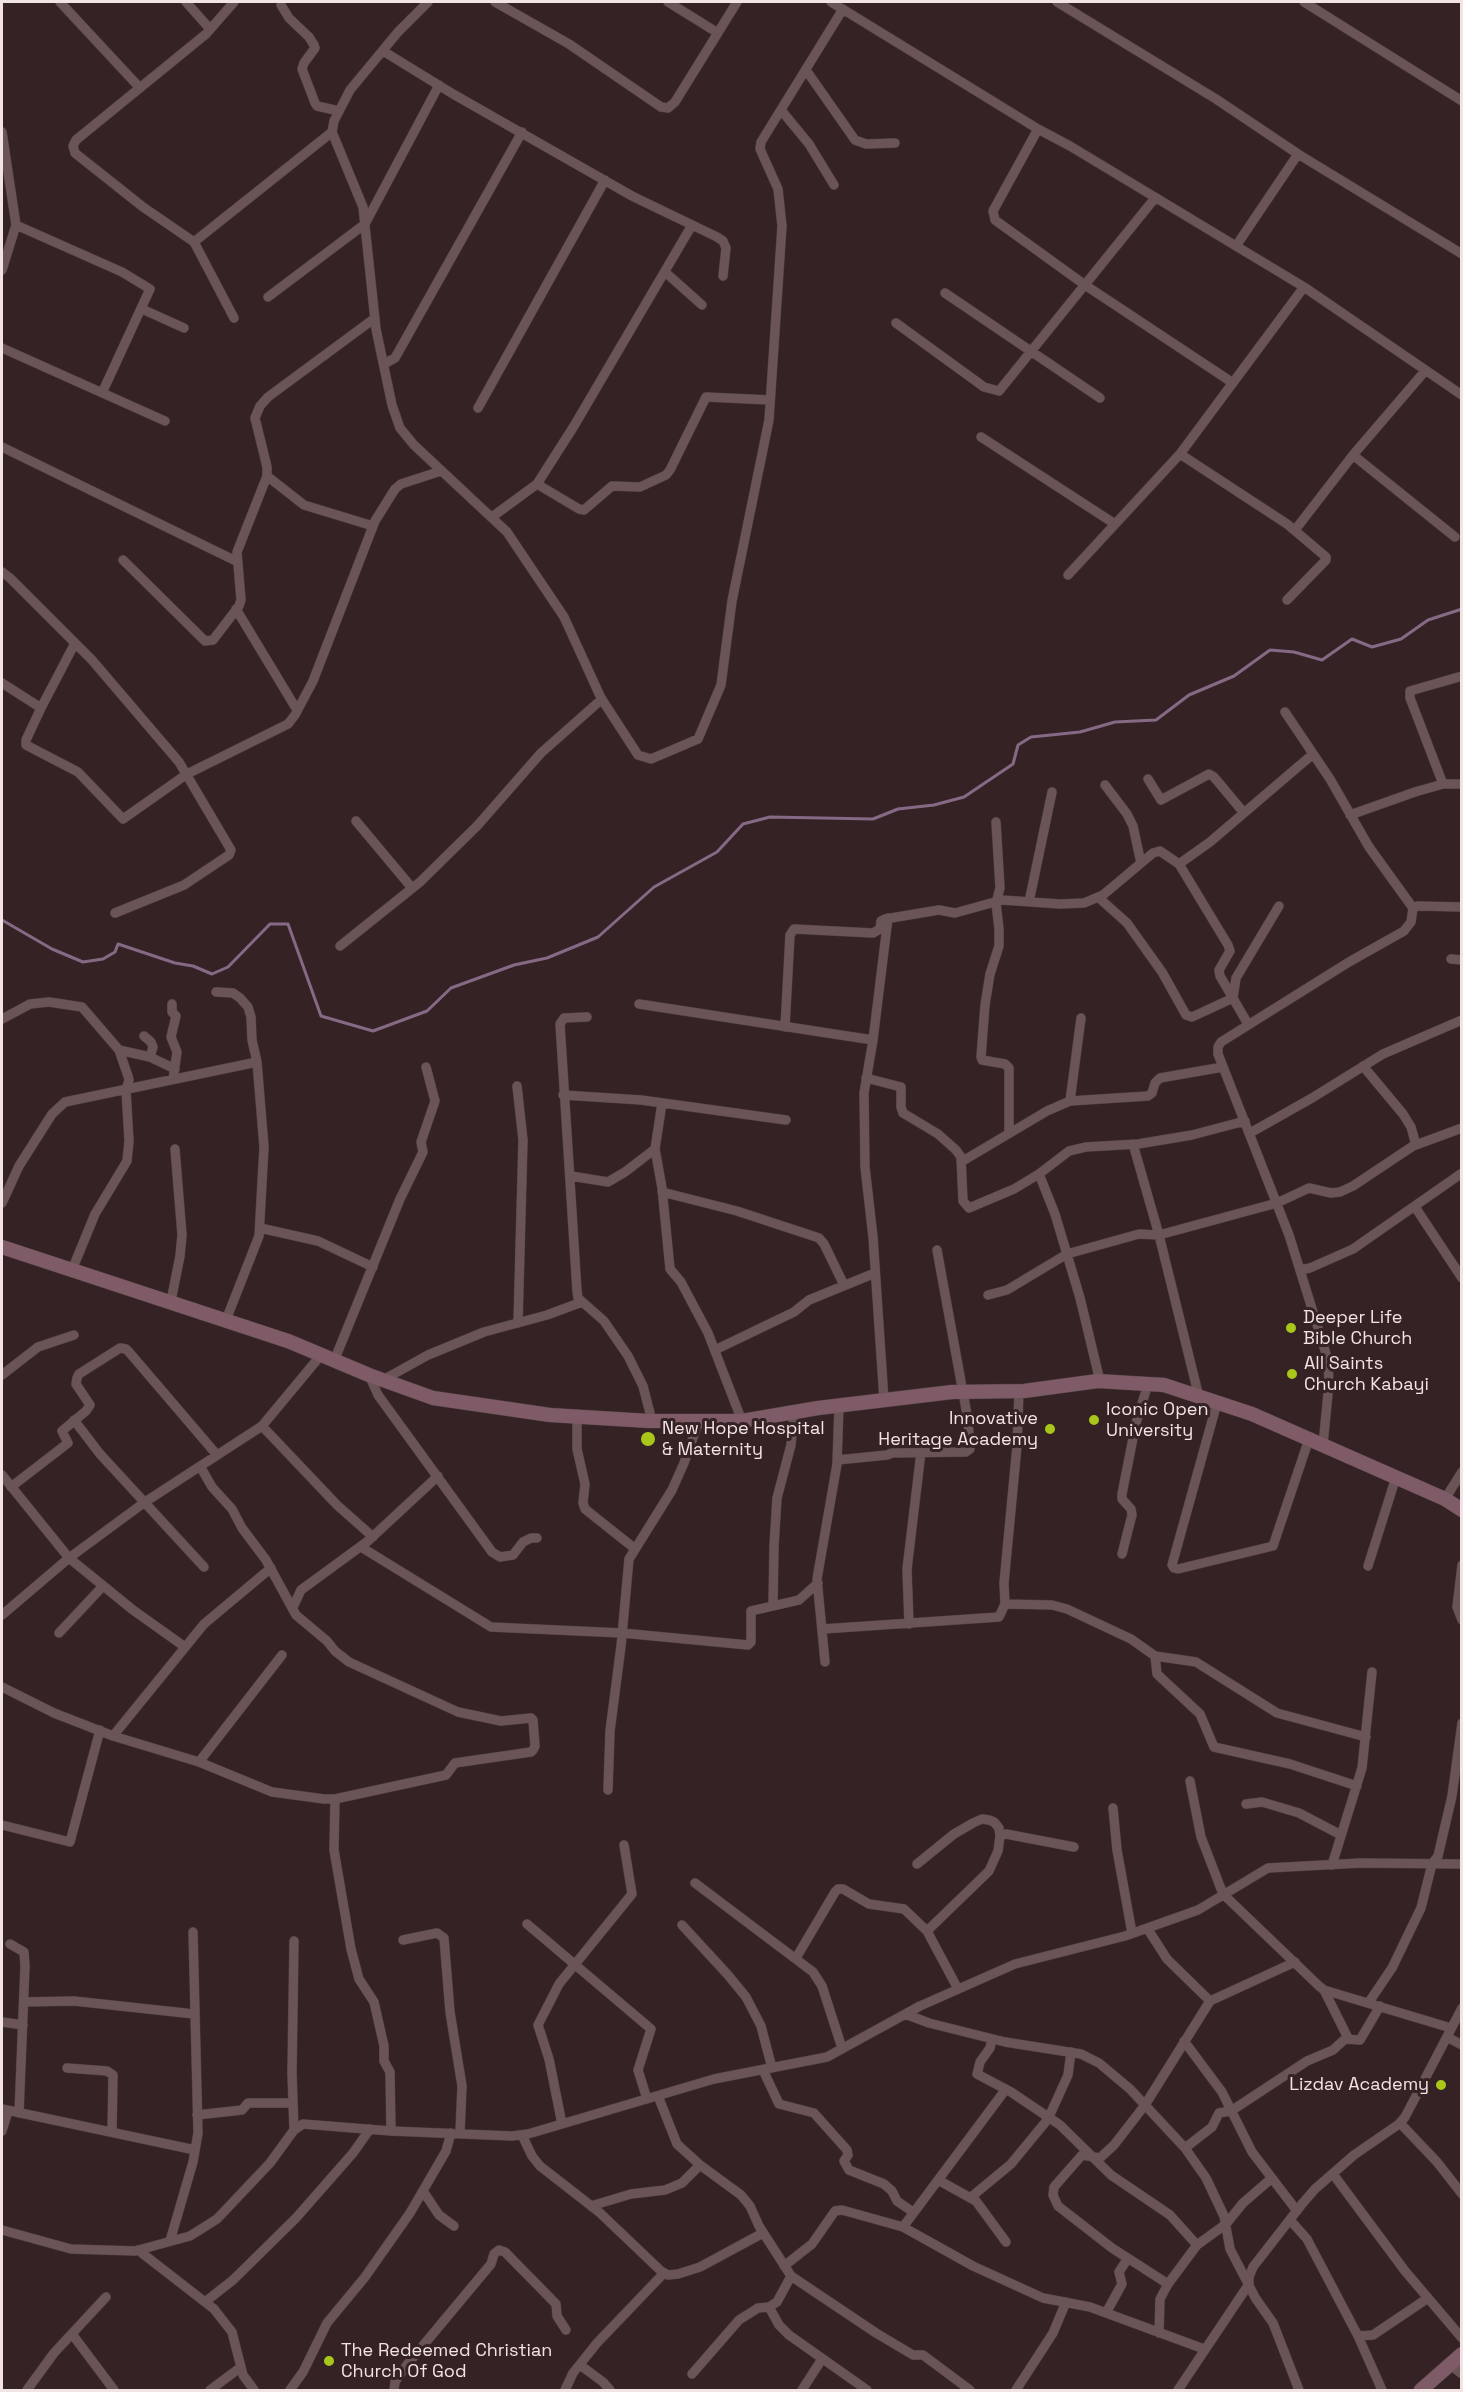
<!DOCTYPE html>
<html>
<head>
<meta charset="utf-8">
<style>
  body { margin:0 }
  #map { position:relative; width:1463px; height:2392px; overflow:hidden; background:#352224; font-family:"Space Grotesk",sans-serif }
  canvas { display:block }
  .frame { position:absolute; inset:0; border:3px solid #f2e4e5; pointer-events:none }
</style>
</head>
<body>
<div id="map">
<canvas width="1463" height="2392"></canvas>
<div class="frame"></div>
</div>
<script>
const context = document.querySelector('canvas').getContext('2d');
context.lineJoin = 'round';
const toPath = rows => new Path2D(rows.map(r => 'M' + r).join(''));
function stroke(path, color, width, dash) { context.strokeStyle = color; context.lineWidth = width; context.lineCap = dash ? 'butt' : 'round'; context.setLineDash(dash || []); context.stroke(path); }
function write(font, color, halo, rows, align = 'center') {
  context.font = font + ' "Space Grotesk",sans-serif'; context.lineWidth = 6; context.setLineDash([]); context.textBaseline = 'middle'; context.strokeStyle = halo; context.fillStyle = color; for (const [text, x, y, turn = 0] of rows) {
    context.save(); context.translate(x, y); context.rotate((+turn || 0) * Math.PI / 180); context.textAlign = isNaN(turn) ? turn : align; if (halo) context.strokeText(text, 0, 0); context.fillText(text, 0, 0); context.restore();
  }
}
const stream = toPath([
  [2,920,52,949,83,962,103,959,115,952,118,944,175,963,193,966,212,974,228,967,270,924,288,924,321,1016,373,1031,427,1011,451,988,514,965,547,958,598,937,654,887,717,852,743,824,770,817,873,819,898,809,934,805,964,797,1013,764,1018,745,1031,737,1080,732,1115,722,1156,720,1189,695,1234,676,1270,650,1294,652,1322,660,1352,639,1372,647,1401,639,1428,620,1462,609]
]);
const street = toPath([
  [60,2,140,88],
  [186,2,210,29],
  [495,2,569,44,661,107,668,108,675,102,737,2],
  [668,2,718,33],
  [831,2,1038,129,1070,146,1304,287,1462,395],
  [1057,2,1216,99,1298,154,1462,254],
  [1304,2,1462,101],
  [281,5,289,18,309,37,314,45,315,48,304,63,302,69,315,103,317,106,339,111],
  [383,51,453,94,632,196,717,237,723,241,726,248,723,276],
  [806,70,855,140,866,144,895,143],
  [781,110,809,144,834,185],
  [1038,129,993,211,995,220,1085,285,1233,383],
  [2,132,16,225,2,270],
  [332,132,363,207,376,329,392,405,400,428,414,445,507,532,564,617,601,698,638,755,651,759,698,739,721,685,732,601,769,420,782,226,778,189,760,149,761,142,843,9],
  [16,225,122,272,150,289,102,393],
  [194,242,332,132,334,121,350,90,398,32,428,2],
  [1236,246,1298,154],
  [665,272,702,305],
  [945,293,1100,398],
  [268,297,365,224,439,85],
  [142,309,184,328],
  [234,318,194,242,143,207,75,153,73,146,76,140,206,34,234,2],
  [896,323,984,387,999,391,1155,198],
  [2,348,165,421],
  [384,364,395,358,522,132],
  [478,408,605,180],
  [981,437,1115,524],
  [2,447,236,561],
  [1180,454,1287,524,1326,557,1326,560,1287,600],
  [1353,455,1455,537],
  [267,476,304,505,373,526],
  [537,484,579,509,584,510,612,486,640,487,666,475,670,470,706,397,770,400],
  [492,517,537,484,574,426,692,225],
  [1295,530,1353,455,1425,371],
  [123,560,205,641,213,640,239,606,241,600,237,552,267,476,267,467,255,418,260,406,268,397,375,318],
  [2,572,10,578,92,660,179,762,231,850,229,855,184,885,115,913],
  [1068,575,1180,454,1304,287],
  [236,609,297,710],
  [75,643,41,708,26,740,26,745,78,772,123,819,187,774,288,724,295,715,313,681,375,521,395,489,401,484,441,471],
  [2,683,41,708],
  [1285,712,1330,779,1369,847,1413,908],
  [1148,779,1161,800,1209,774,1214,777,1244,813],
  [1443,784,1410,698,1410,691,1462,676],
  [1105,785,1127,814,1133,826,1141,863],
  [1350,815,1415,792,1443,784,1462,784],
  [356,821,412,888],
  [996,822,1000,888,996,903,999,929,999,946,990,974,985,1005,981,1057,982,1060,1005,1064,1009,1068,1009,1133],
  [1179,864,1210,842,1313,754],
  [1098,897,1127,923,1162,972,1186,1015,1192,1017,1233,998,1236,978,1279,906],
  [1029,902,1052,792],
  [340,946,420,882,477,826,541,753,602,699],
  [1451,959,1462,960],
  [216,992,233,993,240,998,248,1007,251,1017,252,1040,257,1062,264,1147,259,1236,226,1320],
  [172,1004,172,1012,176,1016,171,1037,177,1052,173,1079],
  [639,1004,873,1040],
  [587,1017,564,1018,560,1024,577,1291,578,1298,604,1321,628,1356,643,1386,652,1421],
  [2,1019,30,1004,49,1002,82,1007,119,1050,128,1076,129,1080,126,1090,129,1141,127,1161,95,1214,72,1270],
  [785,1027,790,935,794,929,873,933,880,929,881,921,885,919,939,910,955,913,1002,900,1060,904,1084,903,1103,895,1153,853,1160,851,1179,864,1228,945,1230,951,1219,970,1220,976,1248,1024],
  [144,1036,151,1042,153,1047,150,1057],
  [119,1050,150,1057,175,1069],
  [1363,1066,1403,1114,1411,1127,1416,1145],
  [866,1078,901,1087,901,1107,903,1113,938,1134,956,1150,961,1157,963,1201,969,1208,1014,1189,1039,1174,1069,1151,1086,1147,1138,1144,1192,1135,1245,1121],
  [517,1086,523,1140,518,1323],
  [563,1095,641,1100,786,1120],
  [1070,1101,1081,1018],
  [662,1103,655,1149,662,1188,670,1269,681,1282,708,1333,742,1421],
  [1250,1133,1312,1098,1383,1054,1462,1020],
  [1133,1144,1159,1235,1199,1397],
  [961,1162,1047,1111,1070,1101,1148,1096,1152,1093,1155,1083,1160,1078,1223,1067],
  [1039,1174,1055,1214,1080,1298,1100,1381],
  [571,1176,608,1182,625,1172,655,1149],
  [662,1192,737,1211,819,1238,824,1244,844,1285],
  [2,1203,19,1166,52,1114,65,1102,257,1062],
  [1415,1207,1462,1278],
  [260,1228,318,1241,373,1267],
  [1300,1270,1310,1268,1353,1249,1462,1173],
  [988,1295,1007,1290,1067,1254,1139,1234,1159,1235,1277,1203,1309,1188,1331,1193,1340,1192,1353,1186,1413,1146,1462,1128],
  [171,1301,180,1256,182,1235,175,1149],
  [715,1350,794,1312,809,1300,875,1273],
  [334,1361,400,1199,423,1152,421,1142,435,1101,426,1067],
  [2,1375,38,1347,74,1335],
  [369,1375,378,1395,492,1552,500,1557,513,1555,523,1542,531,1538,537,1538],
  [383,1380,428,1355,484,1332,547,1315,582,1302],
  [884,1400,873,1237,865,1167,864,1093,873,1040,888,918],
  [1217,1403,1172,1565,1174,1568,1178,1569,1273,1546,1309,1439],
  [577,1416,577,1449,585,1484,583,1503,585,1509,634,1548],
  [74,1420,100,1454,204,1567],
  [262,1426,337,1505,373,1537],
  [1323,1445,1329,1383,1328,1360,1289,1235,1218,1054,1218,1047,1221,1042,1349,962,1404,931,1411,922,1413,908,1418,906,1462,907],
  [837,1460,887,1455,892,1453,966,1452,970,1449,968,1420,937,1250],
  [2,1475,69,1558,133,1610,185,1647],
  [11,1487,68,1443,62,1431,86,1411,90,1405,76,1384,77,1378,79,1374,120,1348,126,1349,129,1352,217,1455],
  [1445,1499,1462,1472],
  [361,1547,491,1627,622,1633,748,1645,751,1642,751,1611,799,1600,818,1583],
  [1122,1554,1132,1515,1131,1509,1122,1499,1122,1494,1136,1423,1148,1384],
  [1462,1565,1457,1607,1462,1620],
  [1368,1566,1396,1477],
  [1005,1604,1052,1605,1067,1609,1131,1639,1155,1656,1196,1662,1277,1713,1366,1737],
  [773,1605,774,1546,777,1498,791,1445,794,1412],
  [293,1607,301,1590,368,1541,438,1476],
  [2,1615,69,1558,145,1502,262,1426,321,1355],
  [909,1624,907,1569,921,1452],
  [823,1629,999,1617,1005,1604,1004,1583,1017,1446,1019,1391],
  [59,1633,103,1586],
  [1155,1656,1157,1674,1200,1714,1214,1747,1290,1764,1357,1786],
  [825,1662,817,1579,837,1464,839,1405],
  [2,1687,54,1713,113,1736,199,1762,272,1792,324,1799,335,1799,446,1775,455,1763,531,1752,533,1750,535,1746,533,1720,531,1718,501,1721,458,1712,349,1662,335,1651,327,1641,296,1615,266,1560,242,1528,232,1509,212,1487,200,1466],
  [113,1736,204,1624,271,1568],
  [199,1762,282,1655],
  [1190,1781,1201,1837,1223,1894,1319,1986,1324,1990,1451,2028],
  [608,1790,610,1731,621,1646,629,1559,672,1490,684,1463,699,1421],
  [335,1799,334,1850,351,1949,359,1979,374,2002,384,2046,384,2061,390,2072,391,2131],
  [1246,1804,1262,1802,1299,1813,1341,1835],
  [1113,1808,1117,1850,1132,1933],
  [2,1825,70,1842,100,1730],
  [1000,1836,1006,1834,1074,1847],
  [917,1864,954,1834,973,1823,982,1819,989,1820,994,1822,999,1828,1000,1836,998,1851,989,1871,927,1931],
  [1332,1865,1362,1768,1372,1672],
  [695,1883,813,1972,822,1986,842,2048],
  [527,1924,651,2029,638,2070,647,2099],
  [682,1925,728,1975,746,1997,761,2026,772,2068],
  [1147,1928,1167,1959,1210,2001],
  [403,1940,437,1933,444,1938,450,2012,462,2086,460,2133],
  [10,1944,24,1952,25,1966,19,2113],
  [796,1958,835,1892,838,1889,843,1889,869,1904,904,1909,927,1931,958,1989],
  [1324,1990,1348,2038],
  [24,2002,74,2001,194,2014],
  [1369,2002,1392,1968,1421,1908,1432,1864,1438,1856,1452,1796,1462,1723],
  [905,2014,929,2023,1005,2042,1081,2054,1099,2063,1130,2089,1185,2148,1206,2178,1224,2216,1230,2249,1256,2299,1273,2323,1299,2390],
  [2,2022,23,2025],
  [1447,2037,1462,2045],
  [992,2039,990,2048,980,2062,977,2074,1011,2092,1060,2125,1111,2175,1170,2215,1197,2245],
  [1184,2041,1222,2092,1252,2152,1297,2211],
  [67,2068,107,2071,113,2075,112,2132],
  [763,2070,779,2104,814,2113,847,2150,848,2155,844,2161,849,2170,884,2184,892,2191,897,2201,913,2212],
  [658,2096,677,2144,700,2165,741,2195,750,2206,759,2226,791,2276,876,2333,913,2355,923,2355,970,2390],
  [2,2109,195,2150],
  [197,2115,242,2110,248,2103,293,2103],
  [1400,2123,1437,2162,1462,2194],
  [562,2124,549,2059,538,2025,559,1984,632,1894,624,1845],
  [294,2130,292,2073,294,1941],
  [2,2131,8,2111],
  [522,2135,532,2156,540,2166,599,2212,661,2271,668,2275,678,2274,700,2267,763,2233],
  [1185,2148,1212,2127,1219,2113,1231,2111,1307,2061,1333,2050,1345,2039,1360,2040,1380,2006],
  [1333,2174,1405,2271,1462,2338],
  [938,2180,976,2201,1006,2242],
  [423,2191,439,2215,454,2226],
  [970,2198,1011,2164,1048,2119,1068,2075,1071,2052],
  [591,2206,631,2194,665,2190,682,2183,700,2165],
  [1290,2220,1307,2239,1358,2336,1382,2390],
  [903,2227,1006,2089],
  [2,2230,71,2249,135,2251,190,2236,217,2219,270,2163,294,2130,303,2124,391,2131,512,2136,528,2134,714,2079,827,2057,920,2006,1015,1964,1125,1936,1198,1910,1268,1868,1361,1863,1462,1864],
  [170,2241,193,2162,198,2133,193,1932],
  [138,2250,214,2309,232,2332,243,2375,254,2390],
  [784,2266,812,2244,835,2211,842,2210,903,2227,973,2266,1043,2298,1090,2307,1204,2349],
  [1168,2284,1112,2248,1058,2206,1053,2195,1054,2187,1082,2155,1100,2158,1114,2145,1145,2105,1210,2001,1295,1962],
  [205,2302,233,2280,296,2218,353,2153,370,2129],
  [769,2307,779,2325,789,2335,867,2390],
  [1106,2313,1122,2284,1119,2272,1128,2258],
  [1159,2333,1160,2299,1168,2284,1197,2245,1226,2224,1243,2203,1272,2178],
  [72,2334,114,2390],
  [1358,2336,1373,2335,1428,2298],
  [1449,2364,1462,2374],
  [580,2365,603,2382,610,2390],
  [692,2374,739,2320,758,2308,769,2307,777,2302,791,2276],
  [27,2390,54,2353,106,2297],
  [210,2390,241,2367],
  [290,2390,303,2372,327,2323,365,2277,410,2213,446,2151,451,2133],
  [394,2390,395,2382,406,2366,491,2264,494,2254,499,2250,505,2252,556,2304,557,2316,566,2330],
  [565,2390,573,2373,597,2343,664,2273],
  [802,2390,822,2359],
  [1016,2390,1053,2333,1066,2302],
  [1178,2390,1249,2284,1249,2277,1253,2267,1302,2204,1315,2189,1354,2155,1399,2124,1405,2117,1462,2008]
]);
const secondary = toPath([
  [2,1247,288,1341,369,1375,433,1398,550,1415,649,1421,742,1421,818,1408,952,1392,1024,1391,1098,1381,1164,1385,1252,1414,1445,1499,1462,1510],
  [1421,2390,1462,2354]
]);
const markers = [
  [1291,1328,6,"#a9c71a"],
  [1292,1374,6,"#a9c71a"],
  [1094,1420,6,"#a9c71a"],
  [1050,1429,6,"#a9c71a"],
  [648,1439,8,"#a9c71a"],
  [1441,2085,6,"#a9c71a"],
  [329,2361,6,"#a9c71a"]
];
const poiNames = [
  ["Deeper Life",1303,1318],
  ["Bible Church",1303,1339],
  ["All Saints",1304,1364],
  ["Church Kabayi",1304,1385],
  ["Iconic Open",1106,1410],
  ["University",1106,1431],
  ["Innovative",1038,1419,"right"],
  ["Heritage Academy",1038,1440,"right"],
  ["New Hope Hospital",662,1429],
  ["& Maternity",662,1450],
  ["Lizdav Academy",1429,2085,"right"],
  ["The Redeemed Christian",341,2351],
  ["Church Of God",341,2372]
];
stroke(stream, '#866a85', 3);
stroke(street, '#4f3f42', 10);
stroke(secondary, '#4f3f42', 15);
stroke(street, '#6a5456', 9);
stroke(secondary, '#7e5b66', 14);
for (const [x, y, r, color] of markers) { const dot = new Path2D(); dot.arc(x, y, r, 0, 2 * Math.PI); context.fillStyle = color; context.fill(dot); stroke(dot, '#352224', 2); }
write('18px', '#f2e4e5', '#352224', poiNames, 'left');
</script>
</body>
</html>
